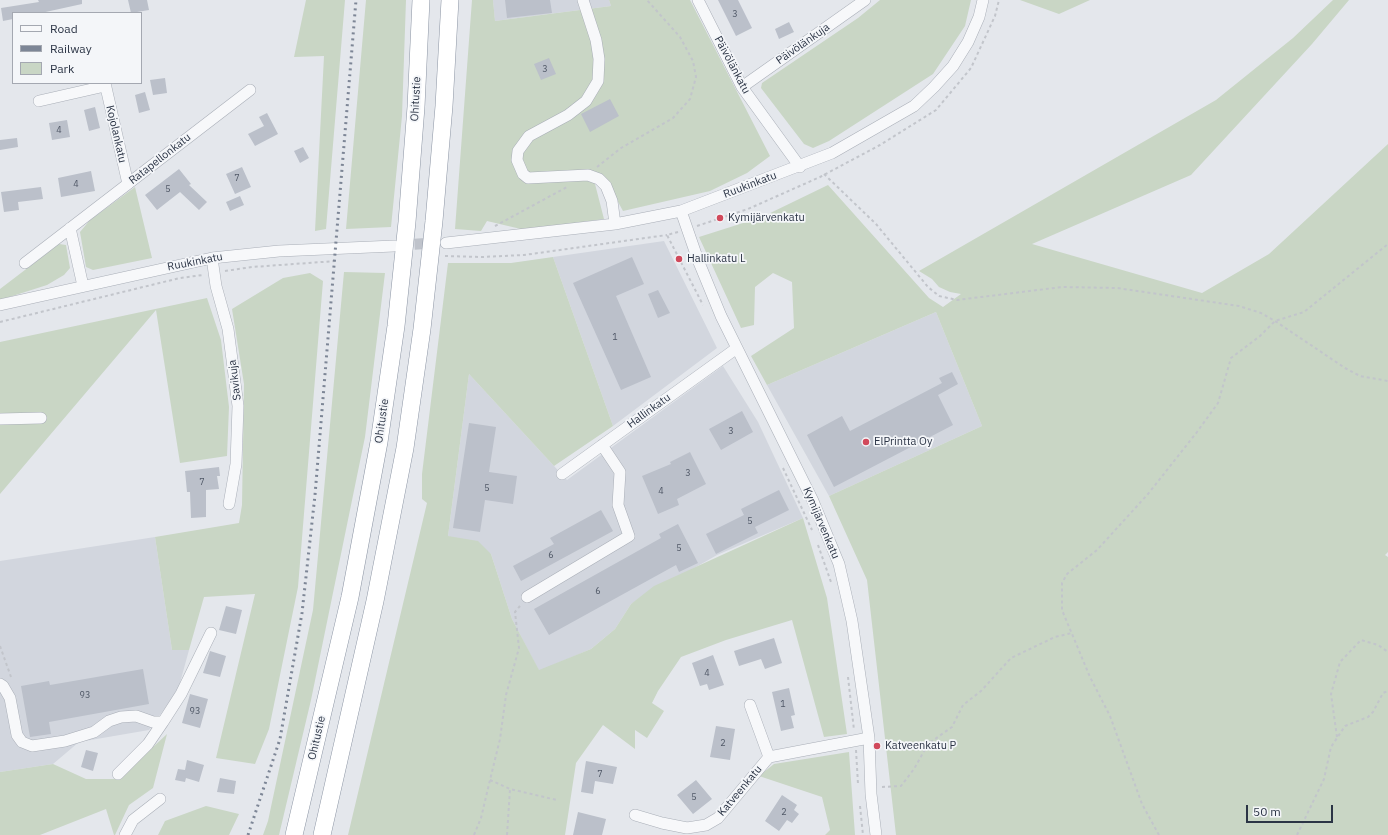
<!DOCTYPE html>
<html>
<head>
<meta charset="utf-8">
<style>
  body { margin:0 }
  #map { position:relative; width:1388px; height:835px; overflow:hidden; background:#e4e7ec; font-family:"IBM Plex Sans",sans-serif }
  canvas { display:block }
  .legend { position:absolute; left:12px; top:12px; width:130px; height:72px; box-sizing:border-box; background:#f4f6f9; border:1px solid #a4a8b1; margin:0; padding:5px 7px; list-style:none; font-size:12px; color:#2b3445 }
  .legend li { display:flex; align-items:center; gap:8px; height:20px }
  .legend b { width:20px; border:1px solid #a4a8b1 }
  .scale { position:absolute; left:1246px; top:805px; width:87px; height:18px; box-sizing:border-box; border:2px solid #2b3445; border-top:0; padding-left:5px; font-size:12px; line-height:14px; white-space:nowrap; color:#2b3445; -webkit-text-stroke:3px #f4f6f9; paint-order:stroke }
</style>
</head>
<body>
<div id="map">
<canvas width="1388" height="835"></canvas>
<ul class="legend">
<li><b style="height:5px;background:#f7f8fa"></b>Road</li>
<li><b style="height:5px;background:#7d8696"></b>Railway</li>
<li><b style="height:11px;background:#c9d6c5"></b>Park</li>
</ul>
<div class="scale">50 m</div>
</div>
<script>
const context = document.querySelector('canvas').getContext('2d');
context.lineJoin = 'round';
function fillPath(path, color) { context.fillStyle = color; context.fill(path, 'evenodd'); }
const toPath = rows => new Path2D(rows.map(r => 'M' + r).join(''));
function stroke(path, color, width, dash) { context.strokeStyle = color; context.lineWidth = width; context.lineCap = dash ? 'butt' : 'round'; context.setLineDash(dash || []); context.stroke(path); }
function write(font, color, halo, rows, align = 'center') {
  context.font = font + ' "IBM Plex Sans",sans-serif'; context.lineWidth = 3.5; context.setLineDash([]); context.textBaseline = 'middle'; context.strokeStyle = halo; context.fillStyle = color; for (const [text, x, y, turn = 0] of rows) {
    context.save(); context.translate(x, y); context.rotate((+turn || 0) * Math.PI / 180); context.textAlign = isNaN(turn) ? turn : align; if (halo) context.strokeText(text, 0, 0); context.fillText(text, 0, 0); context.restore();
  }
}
const built = toPath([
  [493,0,609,0,611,6,495,21],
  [664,241,717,348,613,426,553,257],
  [936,312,982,426,829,496,767,385],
  [723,366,758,422,803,518,717,555,631,604,615,629,591,649,539,671,512,619,491,554,448,536,469,374,567,480],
  [155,537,172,650,189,650,178,690,149,730,79,742,53,764,0,772,0,561]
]);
const green = toPath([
  [306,0,345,0,326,229,315,231,324,56,294,57],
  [366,0,406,0,402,116,391,227,346,229],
  [472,0,493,0,495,21,611,6,609,0,690,0,770,156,747,173,710,191,623,211,604,176,595,184,604,219,525,230,487,221,481,231,455,229],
  [880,0,971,0,965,26,933,74,829,141,813,148,804,144,761,88,762,83,858,18],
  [1020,0,1090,0,1059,14],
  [1333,0,1349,0,1312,44,1191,175,1032,244,1202,293,1269,254,1388,144,1388,552,1385,555,1388,557,1388,835,896,835,867,580,829,496,982,426,936,312,767,385,751,356,794,328,792,282,773,273,755,287,754,325,741,328,699,237,762,217,828,185,929,298,943,307,961,294,950,292,939,287,932,279,919,271,1216,100,1293,38],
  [135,187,152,258,93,270,86,267,80,232,90,220],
  [59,244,66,245,70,268,64,275,47,285,0,300,0,289],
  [553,257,613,426,554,466,469,374,448,536,478,541,491,554,512,619,539,670,591,649,615,629,631,604,654,586,803,518,827,598,847,734,824,737,792,620,726,640,681,657,658,691,652,703,664,711,647,738,635,730,635,749,603,725,576,763,565,835,348,835,427,503,422,499,422,474,448,263,511,263],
  [344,272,385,273,365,437,311,700,279,835,263,835,268,821,313,610],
  [310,273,323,281,298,587,269,729,255,764,216,758,255,594,204,597,189,650,172,650,155,537,239,523,242,505,244,384,232,309,283,278],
  [207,298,221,340,229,407,227,456,180,463,156,310,0,494,0,342],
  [167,734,153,788,129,805,115,835,114,835,106,809,40,835,0,835,0,772,53,764,86,779,119,779],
  [849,752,855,835,825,835,830,830,822,797,759,776,774,764],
  [206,806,239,814,229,835,158,835,165,821]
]);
const building = toPath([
  [38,0,82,0,82,4,41,13,13,13,13,19,3,21,1,8,39,2],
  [128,0,147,0,149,10,131,13],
  [505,0,550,0,552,13,507,18],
  [718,0,738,0,752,28,736,36],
  [789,22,794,32,779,39,775,29],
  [549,58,556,74,541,80,534,64],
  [165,78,167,93,153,95,150,80],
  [145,92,150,110,139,113,135,95],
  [610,99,619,116,590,132,581,114],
  [95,107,100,128,89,131,84,110],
  [267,113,278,134,255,146,248,134,264,126,259,117],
  [67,120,70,137,52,140,49,123],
  [17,138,18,147,0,150,0,140],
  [303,147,309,158,300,163,294,151],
  [242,167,251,187,235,194,226,174],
  [179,169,191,184,189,185,207,202,199,210,180,192,157,210,145,195],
  [91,171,95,191,61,197,58,178],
  [41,187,43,199,18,202,19,210,4,212,1,192],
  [240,196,244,205,230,211,226,202],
  [632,257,644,284,616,296,651,377,621,390,573,283],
  [658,290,670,313,658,318,648,294],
  [952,372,958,384,938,395,953,425,834,487,807,435,842,416,850,431,942,383,939,378],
  [742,411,753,432,721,450,709,429],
  [469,423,496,427,489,472,517,476,513,504,485,500,480,532,453,528],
  [690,452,706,484,677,499,679,505,658,514,642,476,671,464,670,462],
  [219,467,220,476,217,476,219,489,206,490,206,517,191,518,190,492,187,492,185,471],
  [779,490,789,510,755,527,758,533,716,554,706,534,744,515,741,509],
  [601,510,613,531,521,581,513,566,554,544,550,538],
  [678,524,698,563,679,572,676,565,549,635,534,609,661,538,659,534],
  [226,606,242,610,236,634,219,630],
  [774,638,782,663,765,669,761,659,739,666,734,651],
  [210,651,226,656,220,677,203,673],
  [713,655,724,685,709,690,707,684,700,686,692,663],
  [143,669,149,704,49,722,51,734,30,737,21,686,49,681,50,685],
  [789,688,795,715,791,716,794,728,781,731,772,692],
  [190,694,208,699,200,728,182,723],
  [716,726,735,729,730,760,710,757],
  [86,750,98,753,93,771,81,767],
  [187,760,204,765,199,782,186,778,185,782,175,780,178,769,185,770],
  [586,761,617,767,613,784,595,781,593,794,581,792],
  [220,778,236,781,234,794,217,792],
  [696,780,712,799,693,814,677,795],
  [782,795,797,805,794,810,799,814,792,823,787,820,779,831,765,821],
  [578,812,606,819,602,835,573,835]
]);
const minorTunnel = toPath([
  [398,245,437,243]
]);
const path = toPath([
  [597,167,621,148,673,118,690,99,696,77,693,61,680,37,647,0],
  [824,174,876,224,928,287,939,296,957,300,1062,287,1117,288,1239,306,1261,313,1275,321,1345,368,1360,376,1388,381],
  [495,226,567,187],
  [697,226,748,209,820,177,880,145,936,110,971,68,995,16,999,0],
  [678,232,667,235,703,305],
  [445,256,482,257,524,255,667,235],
  [225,271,252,267,336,261],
  [0,322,180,278,203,275],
  [783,468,812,530],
  [818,545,831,582],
  [0,646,11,677],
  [848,677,854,730],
  [1337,737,1331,694,1340,662,1361,640,1378,645,1388,652],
  [856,750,858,784],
  [490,780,510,789,557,800],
  [882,787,901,786,914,769,928,744,952,727,963,705,981,691,1011,658,1055,637,1072,633],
  [860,806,863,835],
  [474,835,481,818,490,780,500,739,506,695,519,648,515,612,520,606],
  [507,835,510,789],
  [1159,835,1142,804,1110,716,1090,677,1062,610,1062,583,1067,574,1097,550,1148,494,1197,432,1218,403,1231,358,1260,336,1275,321,1304,312,1388,244],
  [1297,835,1324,779,1331,747,1345,726,1368,717,1373,712,1383,693,1388,691]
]);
const minor = toPath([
  [583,0,596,40,599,59,598,81,586,101,568,115,529,136,518,151,517,160,523,174,528,178,588,175,599,179,606,186,612,201,615,224],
  [698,0,742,87,800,167],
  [105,83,128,184],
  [742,87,865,0],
  [39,101,105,86],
  [681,211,698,260,721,316,813,501,839,564,852,621,869,738,871,794,876,835],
  [70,228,83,286],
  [446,243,615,224,681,211,832,153,914,106,934,87,953,66,968,42,979,17,983,0],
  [212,258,216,286,228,329,238,406,236,464,229,504],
  [25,263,250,90],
  [0,305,212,258,279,251,394,246],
  [0,419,41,418],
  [562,474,737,348],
  [527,597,629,536,618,505,620,472,602,445],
  [0,684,3,686,10,698,17,735,22,742,32,746,65,741,94,732,109,721,121,717,136,716,153,722,163,722,181,694,211,633],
  [750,705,769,757],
  [118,774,148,744,163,722],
  [635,815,662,823,687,828,706,825,718,818,769,757,869,738],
  [125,835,133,820,160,799]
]);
const highway = toPath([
  [294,835,350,597,379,442,396,326,407,222,416,107,421,0],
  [322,835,375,601,405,448,422,329,434,221,444,106,450,0]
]);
const rail = toPath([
  [248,835,280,739,302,613,315,495,356,0]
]);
const markers = [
  [720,218,4,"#d1495b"],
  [679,259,4,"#d1495b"],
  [866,442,4,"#d1495b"],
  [877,746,4,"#d1495b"]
];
const numberNames = [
  ["3",735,14],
  ["3",545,69],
  ["4",59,130],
  ["7",237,178],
  ["4",76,184],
  ["5",168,189],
  ["1",615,337],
  ["3",731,431],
  ["3",688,473],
  ["7",202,482],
  ["5",487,488],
  ["4",661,491],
  ["5",750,521],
  ["5",679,548],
  ["6",551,555],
  ["6",598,591],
  ["4",707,673],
  ["93",85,695],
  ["1",783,704],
  ["93",195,711],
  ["2",723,743],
  ["7",600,774],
  ["5",694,797],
  ["2",784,812]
];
const streetNames = [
  ["Päivölänkuja",803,44,-35],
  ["Päivölänkatu",732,65,62],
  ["Ohitustie",416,99,-87],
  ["Kojolankatu",116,134,77],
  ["Ratapellonkatu",160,159,-38],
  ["Ruukinkatu",750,185,-21],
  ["Ruukinkatu",195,262,-11],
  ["Savikuja",235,380,-97],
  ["Hallinkatu",649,411,-36],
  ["Ohitustie",382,421,-82],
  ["Kymijärvenkatu",821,523,67],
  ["Ohitustie",317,738,-77],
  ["Katveenkatu",740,791,-50]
];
const poiNames = [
  ["Kymijärvenkatu",728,218],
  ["Hallinkatu L",687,259],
  ["ElPrintta Oy",874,442],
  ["Katveenkatu P",885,746]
];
fillPath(built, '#d2d6de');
fillPath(green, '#c9d6c5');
fillPath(building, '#bbc0ca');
stroke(minorTunnel, '#bfc3cb', 11, [11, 5.5]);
stroke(minor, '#a9aeb7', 12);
stroke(highway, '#8b94a3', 18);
stroke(path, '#c2c5cb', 2, [3, 3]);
stroke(minor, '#f7f8fa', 11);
stroke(highway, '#fff', 17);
stroke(rail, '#7d8696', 3, [2, 4]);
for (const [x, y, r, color] of markers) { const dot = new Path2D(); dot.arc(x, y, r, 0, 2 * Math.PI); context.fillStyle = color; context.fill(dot); stroke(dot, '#f4f6f9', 1.5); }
write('9px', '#4f5766', null, numberNames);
write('11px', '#2b3445', '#f4f6f9', streetNames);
write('11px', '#2b3445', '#f4f6f9', poiNames, 'left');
</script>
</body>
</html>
